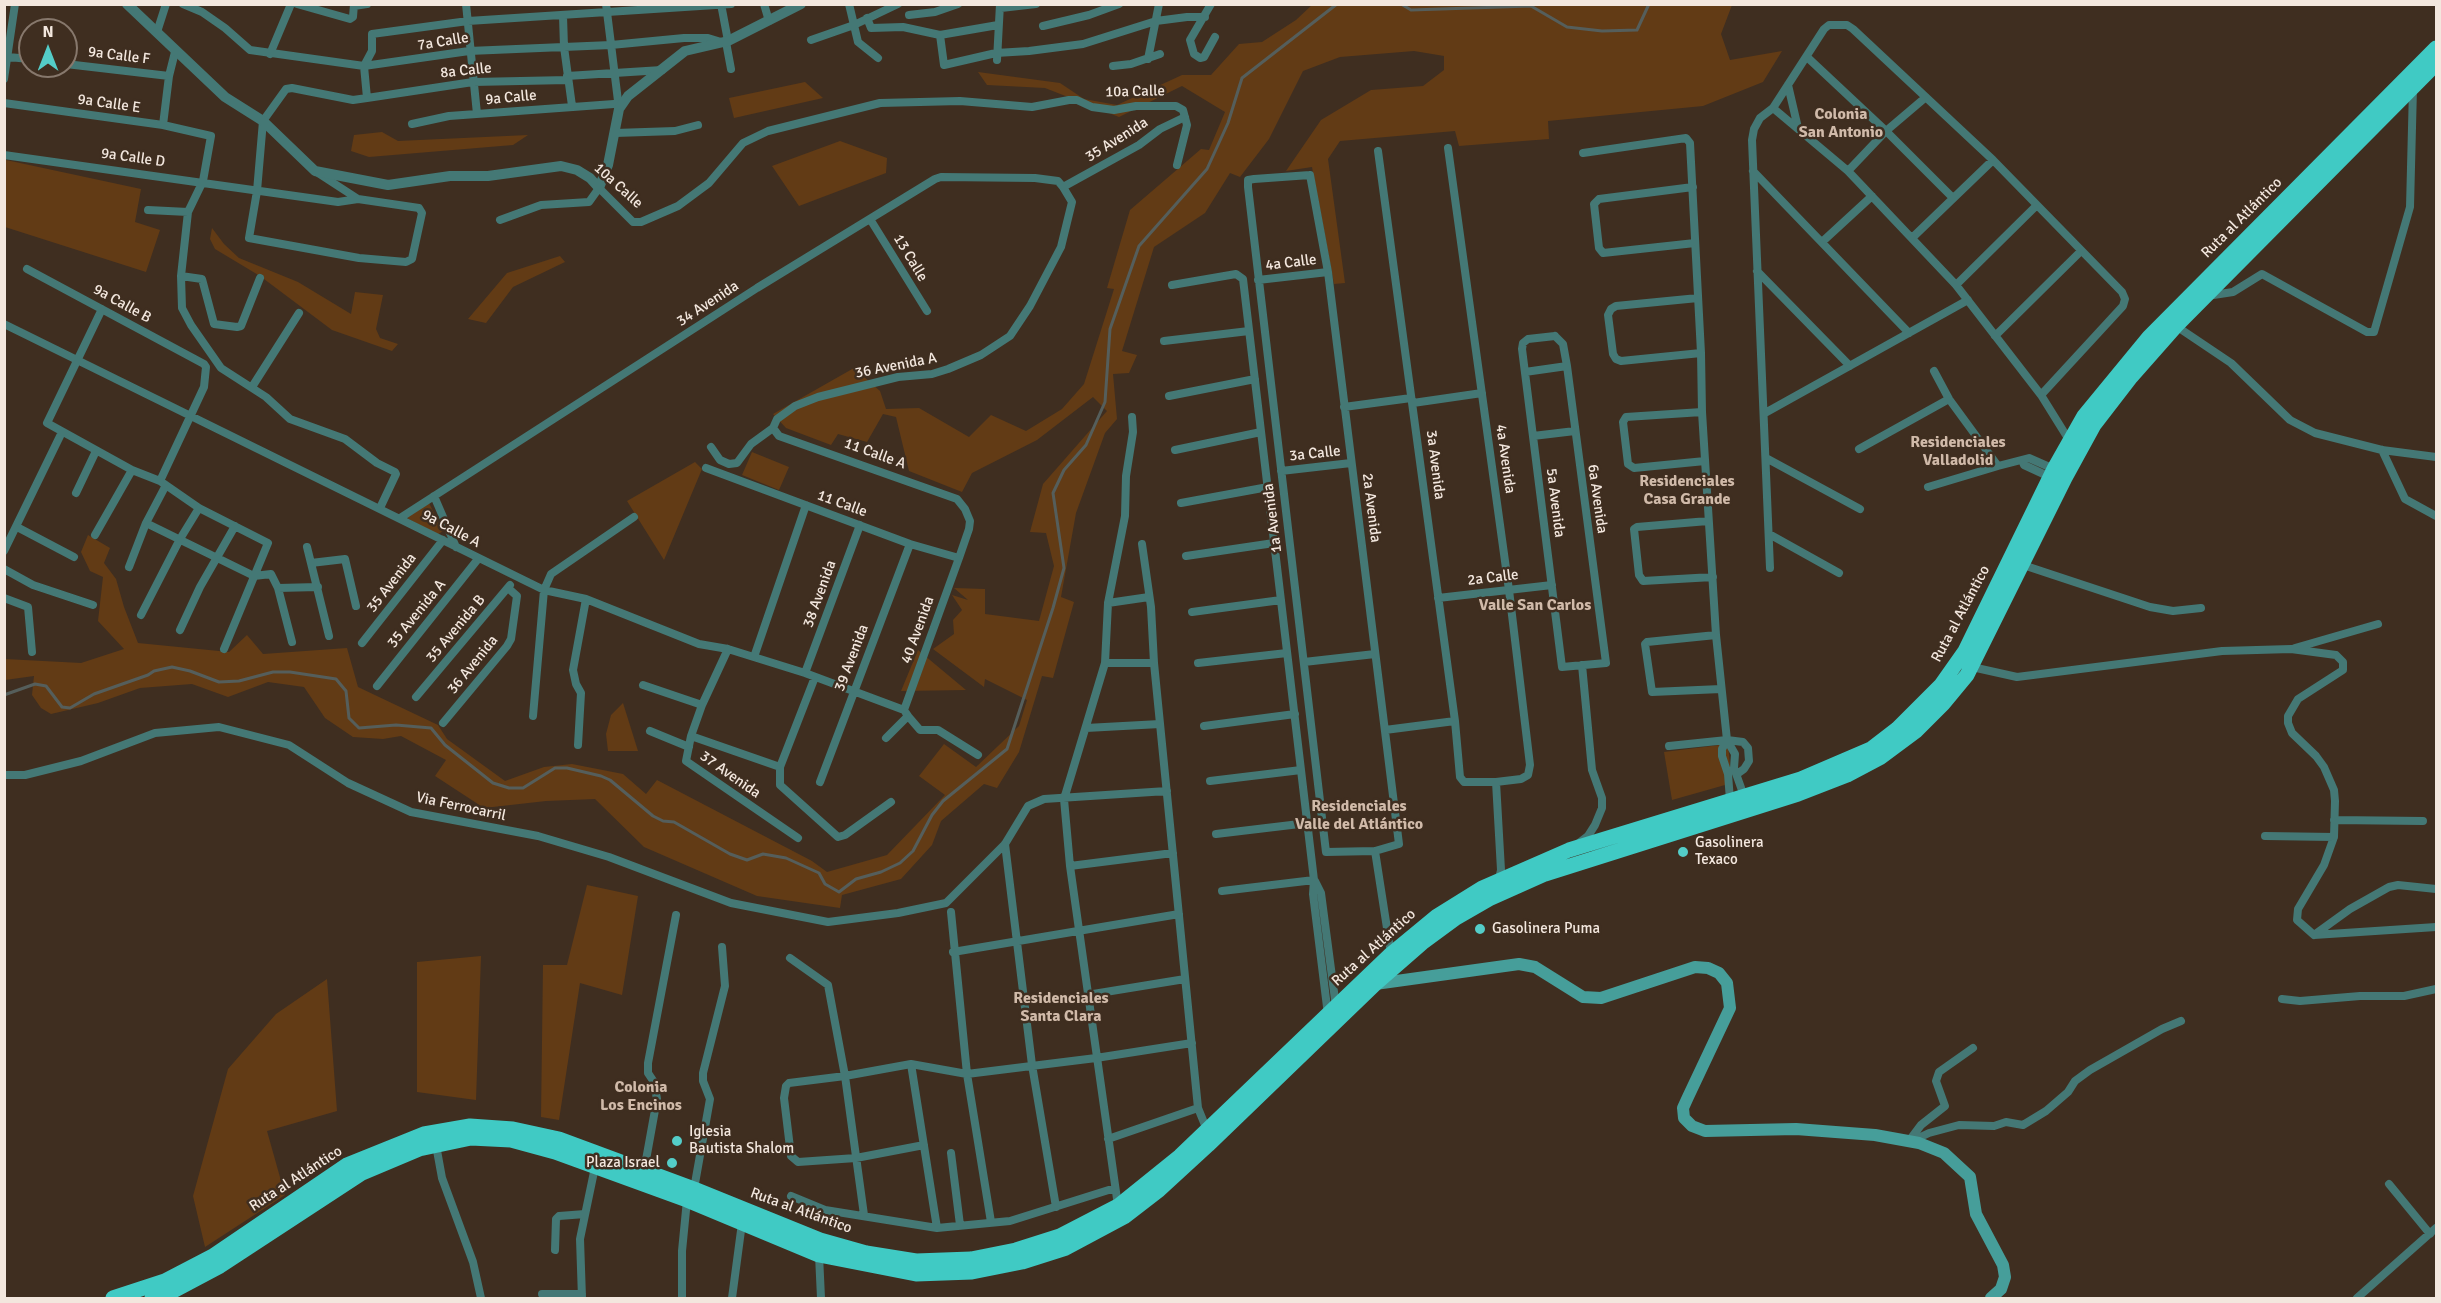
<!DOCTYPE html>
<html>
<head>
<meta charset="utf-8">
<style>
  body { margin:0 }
  #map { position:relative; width:2441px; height:1303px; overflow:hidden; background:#3f2e20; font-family:Signika,sans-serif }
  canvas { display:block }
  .frame { position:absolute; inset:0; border:6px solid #f3e7de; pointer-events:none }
  .north { position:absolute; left:18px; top:18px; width:60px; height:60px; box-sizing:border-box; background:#3f2e20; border:2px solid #87786c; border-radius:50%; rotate:0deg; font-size:16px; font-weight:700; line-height:24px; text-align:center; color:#f3e7de }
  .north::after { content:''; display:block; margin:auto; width:21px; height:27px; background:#54cdc8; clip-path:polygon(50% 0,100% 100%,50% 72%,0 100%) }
</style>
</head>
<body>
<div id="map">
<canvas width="2441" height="1303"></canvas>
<div class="frame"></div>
<div class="north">N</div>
</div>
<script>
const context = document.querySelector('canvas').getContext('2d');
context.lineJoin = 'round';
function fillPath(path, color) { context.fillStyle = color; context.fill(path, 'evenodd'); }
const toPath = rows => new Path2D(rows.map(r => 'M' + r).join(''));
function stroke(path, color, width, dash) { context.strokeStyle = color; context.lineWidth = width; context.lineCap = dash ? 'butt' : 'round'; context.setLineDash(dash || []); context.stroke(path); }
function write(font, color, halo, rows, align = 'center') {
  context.font = font + ' Signika,sans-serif'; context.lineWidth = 5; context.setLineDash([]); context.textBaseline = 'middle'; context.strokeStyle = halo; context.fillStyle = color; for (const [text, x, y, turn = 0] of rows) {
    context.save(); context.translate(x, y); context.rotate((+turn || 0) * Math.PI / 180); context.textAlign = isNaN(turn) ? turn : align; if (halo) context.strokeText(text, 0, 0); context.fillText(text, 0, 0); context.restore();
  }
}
const green = toPath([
  [1313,4,1732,5,1721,34,1730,60,1782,51,1763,82,1703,106,1548,121,1549,139,1459,146,1455,131,1340,141,1328,159,1345,283,1334,284,1312,167,1286,171,1321,120,1371,90,1423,86,1444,70,1444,56,1414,51,1340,57,1303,71,1269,139,1240,177,1230,173,1205,213,1154,247,1122,351,1137,355,1129,373,1113,374,1117,419,1105,433,1076,513,1061,597,1074,602,1053,678,1042,676,1019,752,997,788,984,784,941,821,932,845,901,879,842,895,840,908,757,896,644,847,595,799,546,801,484,808,435,776,446,760,401,736,383,739,353,737,325,718,304,687,268,682,228,697,192,684,140,688,98,703,51,714,41,708,32,695,34,676,5,680,5,659,81,663,124,649,98,621,103,577,90,571,81,552,88,535,110,548,104,563,116,579,124,607,138,643,229,652,247,635,263,654,347,648,358,687,438,725,447,739,505,781,544,767,572,764,623,774,646,794,657,780,812,861,827,872,887,855,945,795,919,776,944,744,976,767,1019,726,1027,700,985,679,984,687,933,649,954,634,953,620,962,610,952,595,968,600,954,588,985,589,985,614,1039,621,1054,566,1046,533,1030,532,1043,484,1107,411,1093,397,1037,440,972,473,962,492,909,471,896,417,883,414,867,442,838,434,831,445,786,428,773,414,854,368,880,391,886,409,919,408,969,437,991,415,1026,431,1062,409,1084,384,1114,289,1107,288,1130,210,1201,149,1209,150,1225,112,1182,86,1119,117,1045,88,987,85,978,72,1060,83,1084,99,1117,105,1182,75,1211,75,1239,44,1262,42,1296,20],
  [805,82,823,98,734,118,729,98],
  [382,132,398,141,528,135,513,145,369,157,351,151,354,135],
  [840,141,887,158,886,173,799,206,772,166],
  [6,160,141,189,135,222,160,230,146,272,5,227],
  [212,228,224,244,239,258,298,282,351,314,355,292,383,295,376,329,380,338,398,344,392,351,332,330,260,276,215,249,210,239],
  [560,256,565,262,513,287,486,323,468,319,507,273],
  [752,452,789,467,779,490,742,475],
  [695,462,702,469,664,560,627,501],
  [429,503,443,531,437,535,407,518,407,515],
  [918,650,966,690,901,691],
  [623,703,638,751,608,751,606,734,611,715],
  [1728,744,1731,775,1725,785,1672,800,1664,752],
  [587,885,638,896,622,995,580,983,559,1120,541,1117,543,965,567,965],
  [481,956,476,1100,417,1092,417,962],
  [327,979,337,1111,267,1131,285,1195,205,1247,193,1196,228,1069,276,1014]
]);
const stream = toPath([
  [1401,4,1411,10,1531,6,1567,27,1602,31,1637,30,1649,4],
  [4,695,35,684,46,686,62,707,70,708,94,694,148,675,154,671,172,667,190,671,219,682,239,681,273,672,290,672,336,679,346,691,349,718,359,728,396,725,431,728,445,745,493,783,509,788,523,788,555,768,567,768,601,776,610,780,653,816,663,821,674,822,730,854,747,860,763,854,786,858,819,873,825,884,839,892,856,879,881,872,900,863,913,851,932,815,943,801,1007,749,1053,608,1064,568,1053,493,1064,470,1086,445,1105,402,1110,329,1139,246,1207,169,1228,123,1242,78,1337,4]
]);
const minor = toPath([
  [183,4,202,12,225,28,250,50,364,66,469,51,611,45,684,38,708,38,721,42],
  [297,4,350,19,353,17,354,4],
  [466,4,477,114],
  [606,4,619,109],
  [721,4,728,41],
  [764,4,769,21],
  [849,4,858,42,878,58],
  [1211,4,1190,40,1194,54,1200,58,1204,57,1215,37],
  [354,6,367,4],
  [1001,8,1036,4],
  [909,15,935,12,958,4],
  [563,16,564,47,572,106],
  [867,18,871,28,903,27,940,35,998,25],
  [1043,26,1089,15,1119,4],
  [157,32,166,4],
  [940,35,944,65,996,53,1029,51,1083,44,1156,21,1187,17,1205,17],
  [811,40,854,25,898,4],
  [726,42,731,69],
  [270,54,291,4],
  [8,57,30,59],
  [1807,57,1886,131,1953,198],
  [1148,59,1159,4],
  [997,60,1000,4],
  [66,64,169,76],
  [1113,66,1131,64,1160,54],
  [567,76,662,70],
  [4,79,15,4],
  [1788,85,1798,128],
  [367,98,473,82,568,80],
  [4,103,163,125,211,136,203,181,188,212,181,276,182,308,191,325,221,368,266,397,290,419,345,439,377,463,395,472,396,474,380,508],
  [1773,108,1848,171,1956,285,2041,395,2069,440],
  [412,124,449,116,614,104],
  [163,125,169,76,175,52],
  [615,133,675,131,698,125],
  [1378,151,1455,721,1460,777,1464,782,1496,782,1521,779,1528,775,1530,765,1509,590,1448,148],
  [1583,153,1686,138,1690,143,1701,353,1702,412,1716,635,1727,740,1735,754,1734,768,1744,796],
  [4,155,338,202,358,199],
  [1753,171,1909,333],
  [1848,171,1886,131,1926,97],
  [318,173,358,199,419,208,422,213,412,259,406,262,359,258,249,238,257,191,263,121,286,89,292,88,353,100,367,98,364,66,372,51,372,34,468,21,731,4],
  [1310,175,1328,272,1399,844,1375,851,1326,852,1248,187,1248,180,1254,179,1310,175],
  [1063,187,1139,145,1160,129,1185,117],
  [1693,187,1599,199,1594,204,1599,248,1603,253,1695,243],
  [148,210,188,212],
  [870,219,927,311],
  [500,220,541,205,589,202,599,188,633,222,641,222,678,206,709,183,743,143,768,131,880,103,960,101,1032,107,1069,100,1077,100,1092,107,1114,110,1136,106,1176,106,1183,110,1187,125,1177,165],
  [1912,238,1993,160],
  [1822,242,1872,196],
  [27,269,204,364,206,367,204,387,160,481],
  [1757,271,1850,366],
  [181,276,202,279,214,324,237,327,241,326,260,278],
  [1258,280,1328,272],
  [1172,285,1236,274,1243,279,1314,880,1313,894,1328,1015],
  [1956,285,2037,205],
  [2207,296,2233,292,2262,274,2367,332,2374,332,2410,207,2413,88],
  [1698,298,1616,306,1611,309,1608,315,1613,354,1616,359,1621,361,1701,353],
  [102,309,47,423,132,470,160,481,199,508,268,543,224,649],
  [4,324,544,590,586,599,699,644,728,649,805,673,904,710],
  [2176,326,2231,363,2290,420,2315,433,2382,450,2436,457],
  [1555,336,1563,344,1567,366,1606,663,1562,667,1522,349,1523,343,1528,339,1555,336],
  [1995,336,2081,251],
  [1164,341,1249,331],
  [1934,371,1949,399,1998,466,2029,458,2054,469],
  [1525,372,1567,366],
  [252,387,299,313],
  [1169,396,1255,379],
  [1413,403,1482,393],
  [1344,407,1411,398],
  [1702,412,1626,417,1623,422,1628,464,1634,468,1705,461],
  [1765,413,1968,300],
  [1533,436,1575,431],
  [1859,449,1949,399],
  [1175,450,1261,432],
  [2382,450,2405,499,2436,516],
  [1766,458,1860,509],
  [2022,460,2024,465,2050,477],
  [706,468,910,544,959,558,969,529,970,521,965,509,957,499,779,436,773,428],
  [1281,471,1351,463],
  [1928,487,1998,466],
  [76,493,96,451],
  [434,496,456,547],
  [1181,503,1268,487],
  [400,518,757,288,935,179,941,177,1035,178,1058,181,1063,187,1072,202,1061,247,1030,306,1010,336,981,355,948,369,932,374,898,377,818,397,795,406,777,419,773,428,751,444,737,463,729,464,720,460,711,447],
  [1708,521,1637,527,1634,529,1639,575,1643,581,1713,577],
  [146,523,254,576,271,574,278,588,292,642],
  [17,527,74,557],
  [1769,534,1839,573],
  [95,535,132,470],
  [1142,544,1151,607,1154,663,1198,1108,1207,1130],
  [307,547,329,636],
  [4,551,62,432],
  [1186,556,1274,543],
  [311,563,345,559,356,606],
  [2023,565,2150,607,2173,611,2201,608],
  [129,567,146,523,166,485],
  [1770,568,1752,140,1754,129,1760,118,1773,108,1824,29,1829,25,1847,25,1853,29,1993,160,2122,292,2125,299,2123,306,2041,395],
  [4,569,33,585,93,605],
  [278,588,318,587],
  [4,598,28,607,32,652],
  [1438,598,1552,585],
  [1108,603,1149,597],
  [1192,612,1281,600],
  [141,615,180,539,199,508],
  [180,630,200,587,235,526],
  [1716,635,1647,642,1645,644,1652,692,1721,689],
  [362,643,443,540],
  [2295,648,2378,624],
  [728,649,702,705,691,736,686,761,798,838],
  [754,657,806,505],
  [1304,662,1375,654],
  [1105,663,1154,663],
  [1198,663,1287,653],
  [1972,667,2017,677,2222,651,2291,649,2336,655,2343,662,2343,670,2298,699,2288,716,2288,723,2292,733,2316,756,2324,767,2334,790,2335,801,2334,837,2324,865,2298,909,2297,920,2314,935,2436,927],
  [805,673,860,525],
  [815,677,780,767,780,785,838,837,845,835,891,802],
  [643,685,702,705],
  [377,686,478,559],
  [416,697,510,585],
  [904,710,959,558],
  [533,716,544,590,551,574,634,517],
  [908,716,920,730,938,730,978,755],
  [443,723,507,646,511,639,517,596,508,588],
  [1204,726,1295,714],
  [1086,728,1160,724],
  [1385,730,1455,721],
  [650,731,689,747],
  [691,736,780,767],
  [886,738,908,716,906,713],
  [1727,740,1722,749,1722,756,1728,774,1730,800],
  [578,745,581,693,576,684,573,670,586,599],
  [1669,746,1727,740,1743,742,1748,748,1749,761,1744,769,1737,774],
  [4,775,25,775,81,761,155,733,219,727,289,745,348,783,411,812,538,836,609,857,731,903,828,922,898,913,946,903,1005,844,1028,806,1044,799,1167,791],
  [1210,781,1301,770],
  [820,782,910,544],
  [1496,782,1501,870,1499,879],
  [2334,820,2423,821],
  [1216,834,1308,823],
  [2265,836,2334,837],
  [1579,843,1588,836,1595,825,1602,808,1602,798,1592,770,1582,665],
  [1005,844,1032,1065,1056,1207],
  [1375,851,1391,954],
  [1070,866,1173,853],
  [1315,881,1321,893,1336,1007],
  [1222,891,1314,880],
  [951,912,967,1074,991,1222],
  [2314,935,2350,909,2389,887,2398,885,2436,889],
  [953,952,1179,914],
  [790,958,828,985,845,1076,864,1215],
  [1087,995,1185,979],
  [2282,999,2300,1001,2360,996,2404,996,2436,989],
  [911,1064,937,1228],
  [1108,1139,1198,1108],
  [1909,1141,1921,1125,1945,1106,1936,1081,1939,1072,1973,1048],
  [1912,1141,1929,1133,1959,1125,1994,1126,2006,1122,2023,1125,2046,1111,2068,1092,2075,1081,2090,1070,2162,1029,2181,1021],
  [436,1145,442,1178,473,1262,481,1298],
  [924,1145,856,1158,798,1162,791,1156,784,1098,786,1086,789,1083,845,1076,911,1064,967,1074,1096,1058,1192,1043],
  [951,1153,960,1225],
  [644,1171,657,1099,654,1082,648,1073,648,1063,676,915],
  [2389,1184,2430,1234],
  [694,1189,710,1099,703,1081,703,1073,725,986,722,947],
  [791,1196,825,1210,937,1228,1010,1221,1115,1188],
  [1118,1206,1070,866,1064,799,1105,663,1108,603,1125,516,1126,476,1133,432,1132,417],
  [555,1250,556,1219,559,1216,585,1214],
  [819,1255,821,1298],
  [542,1294,582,1294],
  [582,1298,580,1239,595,1167],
  [682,1298,682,1251,687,1200],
  [732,1298,742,1223],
  [2357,1298,2436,1228]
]);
const tertiary = toPath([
  [127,4,225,97,263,121,315,171,388,185,450,176,488,176,561,166,577,170,590,178,599,188,608,165,619,109,628,96,685,51,728,41,801,4]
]);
const secondary = toPath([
  [1375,984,1519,964,1535,967,1583,997,1601,998,1695,967,1708,968,1719,973,1727,983,1730,1008,1688,1097,1683,1108,1684,1118,1692,1126,1705,1131,1796,1129,1875,1135,1919,1143,1944,1153,1970,1177,1976,1214,2003,1265,2005,1277,2001,1289,1991,1298]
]);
const trunk = toPath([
  [113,1298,165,1281,213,1256,347,1165,424,1134,470,1126,513,1129,559,1139,694,1189,820,1240,866,1253,916,1261,971,1259,1016,1250,1060,1236,1118,1206,1180,1156,1391,954,1437,916,1482,888,1569,850,1801,779,1871,749,1897,729,1941,685,1965,651,2054,469,2084,416,2149,337,2436,48],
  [152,1298,171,1292,220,1266,362,1173,419,1149,471,1138,511,1140,555,1152,687,1200,819,1255,916,1274,972,1272,1022,1262,1066,1248,1124,1217,1159,1190,1208,1145,1375,984,1422,943,1456,918,1489,899,1545,874,1798,794,1847,775,1881,757,1916,731,1943,704,1967,675,2065,478,2094,425,2131,377,2176,326,2436,64]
]);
const markers = [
  [1683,852,6,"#54cdc8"],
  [1480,929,6,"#54cdc8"],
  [677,1141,6,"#54cdc8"],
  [672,1163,6,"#54cdc8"]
];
const streetNames = [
  ["7a Calle",443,42,-9],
  ["9a Calle F",119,56,7],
  ["8a Calle",466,71,-6],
  ["10a Calle",1135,92,-1],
  ["9a Calle",511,98,-5],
  ["9a Calle E",109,104,8],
  ["35 Avenida",1117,140,-32],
  ["9a Calle D",133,158,8],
  ["10a Calle",618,186,42],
  ["Ruta al Atlántico",2242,218,-45],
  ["13 Calle",910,258,59],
  ["4a Calle",1291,263,-7],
  ["9a Calle B",122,304,29],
  ["34 Avenida",708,304,-33],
  ["36 Avenida A",896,366,-11],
  ["11 Calle A",875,454,20],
  ["3a Calle",1315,454,-6],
  ["4a Avenida",1505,459,82],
  ["3a Avenida",1435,465,83],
  ["6a Avenida",1597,499,82],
  ["5a Avenida",1555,503,83],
  ["11 Calle",842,504,20],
  ["2a Avenida",1371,508,83],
  ["1a Avenida",1273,518,-97],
  ["9a Calle A",451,529,28],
  ["2a Calle",1493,578,-7],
  ["35 Avenida",392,583,-52],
  ["38 Avenida",820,594,-70],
  ["35 Avenida A",417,614,-51],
  ["Ruta al Atlántico",1961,614,-62],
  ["35 Avenida B",456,629,-50],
  ["40 Avenida",918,630,-70],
  ["39 Avenida",852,658,-69],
  ["36 Avenida",473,665,-51],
  ["37 Avenida",730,775,35],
  ["Via Ferrocarril",461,807,12],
  ["Ruta al Atlántico",1374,948,-42],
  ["Ruta al Atlántico",296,1179,-33],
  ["Ruta al Atlántico",801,1211,20]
];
const poiNames = [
  ["Gasolinera",1695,843],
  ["Texaco",1695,860],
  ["Gasolinera Puma",1492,929],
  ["Iglesia",689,1132],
  ["Bautista Shalom",689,1149],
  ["Plaza Israel",660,1163,"right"]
];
const neighbourhoodNames = [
  ["Colonia",1841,115],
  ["San Antonio",1841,133],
  ["Residenciales",1958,443],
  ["Valladolid",1958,461],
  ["Residenciales",1687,482],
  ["Casa Grande",1687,500],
  ["Valle San Carlos",1535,606],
  ["Residenciales",1359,807],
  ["Valle del Atlántico",1359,825],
  ["Residenciales",1061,999],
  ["Santa Clara",1061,1017],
  ["Colonia",641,1088],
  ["Los Encinos",641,1106]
];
fillPath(green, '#623b15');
stroke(stream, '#555e5b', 3);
stroke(minor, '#447875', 8);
stroke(tertiary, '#447875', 10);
stroke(secondary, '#469e9a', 12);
stroke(trunk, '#40cac4', 15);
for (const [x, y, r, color] of markers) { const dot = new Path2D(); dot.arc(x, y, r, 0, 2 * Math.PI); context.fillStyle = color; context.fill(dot); stroke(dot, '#3f2e20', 2); }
write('15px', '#f3e7de', '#3f2e20', streetNames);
write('15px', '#f3e7de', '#3f2e20', poiNames, 'left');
write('bold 16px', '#d0baa9', '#3f2e20', neighbourhoodNames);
</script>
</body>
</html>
